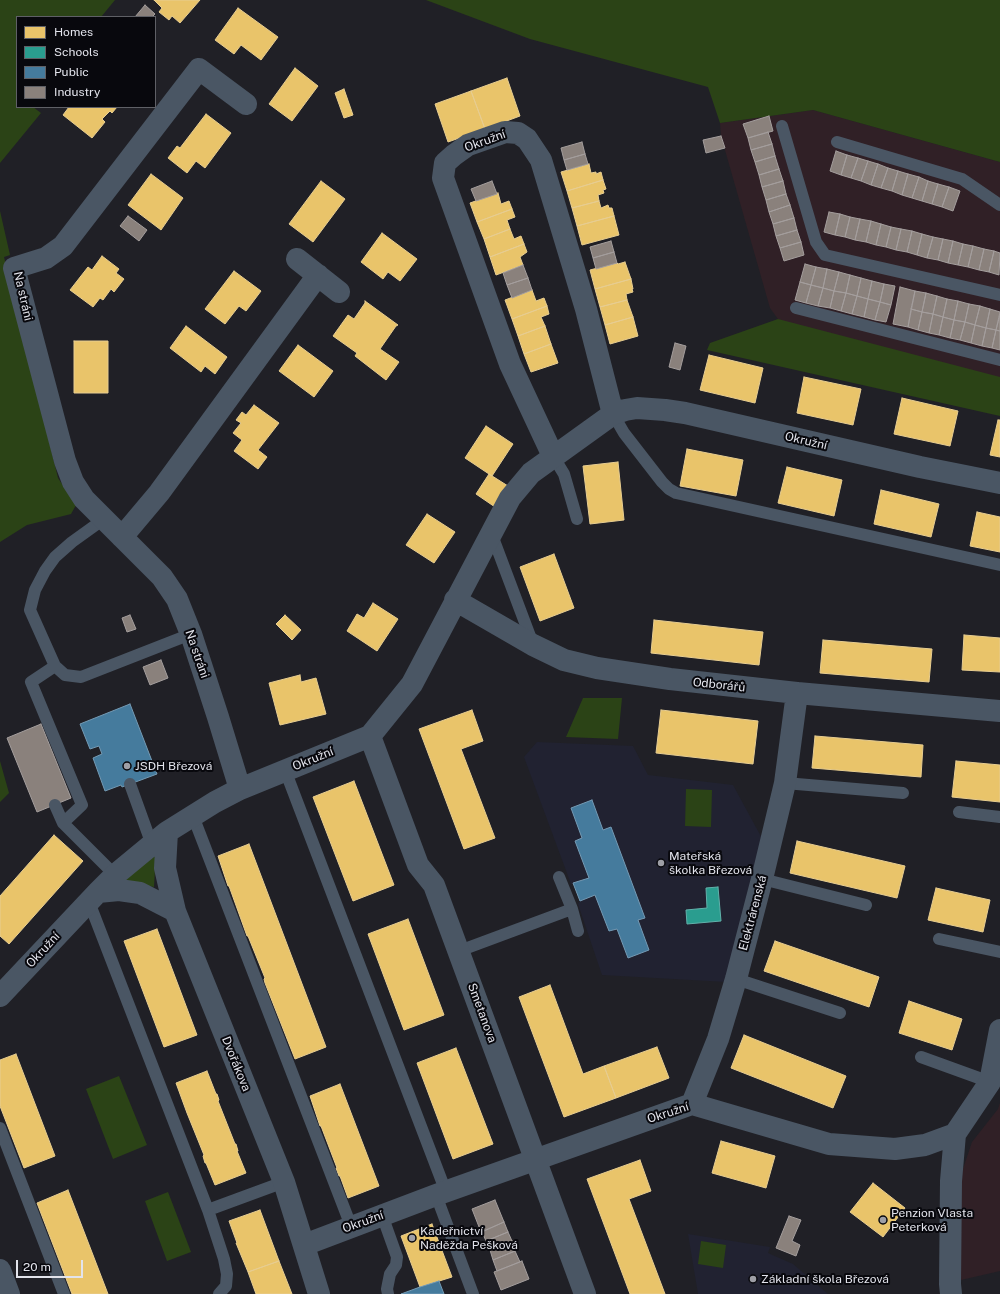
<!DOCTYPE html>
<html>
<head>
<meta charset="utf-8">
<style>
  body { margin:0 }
  #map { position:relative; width:1000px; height:1294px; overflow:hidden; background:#202026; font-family:"Public Sans",sans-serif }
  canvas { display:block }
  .legend { position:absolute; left:16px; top:16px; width:140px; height:92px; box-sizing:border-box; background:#08080d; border:1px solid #5f6066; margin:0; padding:5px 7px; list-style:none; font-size:12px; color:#e2e3eb }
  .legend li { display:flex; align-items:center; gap:8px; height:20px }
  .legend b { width:20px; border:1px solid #5f6066 }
  .scale { position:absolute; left:16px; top:1260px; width:67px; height:18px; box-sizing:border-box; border:2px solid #e2e3eb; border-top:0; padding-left:5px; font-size:12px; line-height:14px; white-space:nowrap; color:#e2e3eb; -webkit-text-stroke:3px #08080d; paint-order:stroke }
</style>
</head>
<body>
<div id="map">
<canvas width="1000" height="1294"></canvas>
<ul class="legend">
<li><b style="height:11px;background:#e9c46a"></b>Homes</li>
<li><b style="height:11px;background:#2a9d8f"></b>Schools</li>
<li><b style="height:11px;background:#457b9d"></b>Public</li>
<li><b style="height:11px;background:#8a817c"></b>Industry</li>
</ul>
<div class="scale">20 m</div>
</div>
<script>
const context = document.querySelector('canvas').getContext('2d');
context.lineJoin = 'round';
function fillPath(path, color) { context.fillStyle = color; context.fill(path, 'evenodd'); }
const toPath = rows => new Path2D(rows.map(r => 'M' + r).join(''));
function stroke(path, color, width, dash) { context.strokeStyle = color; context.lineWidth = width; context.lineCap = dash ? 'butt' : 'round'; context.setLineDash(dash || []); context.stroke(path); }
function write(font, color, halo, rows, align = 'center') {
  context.font = font + ' "Public Sans",sans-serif'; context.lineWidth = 4; context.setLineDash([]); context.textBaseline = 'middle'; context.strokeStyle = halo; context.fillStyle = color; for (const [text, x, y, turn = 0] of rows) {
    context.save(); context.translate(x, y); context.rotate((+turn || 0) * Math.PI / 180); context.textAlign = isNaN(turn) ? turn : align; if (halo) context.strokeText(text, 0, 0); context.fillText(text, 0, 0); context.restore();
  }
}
const built = toPath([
  [537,742,633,746,648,775,733,785,764,842,727,982,602,975,578,904,580,900,573,884,571,884,524,757],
  [688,1234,770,1247,768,1253,793,1264,828,1294,698,1294]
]);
const industrial = toPath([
  [813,110,1000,162,1000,378,783,326,770,308,721,136,720,123],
  [1000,1103,1000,1271,961,1280,960,1178,972,1142,998,1109]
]);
const green = toPath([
  [0,0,115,0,101,17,17,17,17,107,33,107,41,113,0,163],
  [426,0,1000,0,1000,162,813,110,720,123,708,87,530,39],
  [0,211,10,255,4,257,58,478,76,505,71,514,27,525,0,542],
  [778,319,1000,377,1000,416,707,350,710,343],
  [583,698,622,698,618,739,566,737],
  [0,761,9,793,0,802],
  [686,789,712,790,711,827,685,826],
  [156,851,154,887,121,881],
  [119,1076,147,1145,113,1159,86,1089],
  [168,1192,191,1252,167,1261,145,1201],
  [701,1241,726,1245,723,1268,698,1264]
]);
const homes = toPath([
  [154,0,200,0,180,23,172,16,169,20,159,12,162,8,154,0],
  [238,8,278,37,261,60,241,45,234,54,215,40,238,8],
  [295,68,318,86,292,121,269,104,295,68],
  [507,78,520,116,485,129,471,91,507,78],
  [344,89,353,115,344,118,335,93,344,89],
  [471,91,485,129,448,142,435,104,471,91],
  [69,107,117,107,112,113,110,111,102,119,105,122,92,138,63,115,69,107],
  [206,114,231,133,205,168,196,161,187,173,168,158,177,146,180,148,206,114],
  [589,164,591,173,596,172,596,174,601,172,603,180,567,191,561,172,589,164],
  [151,174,183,198,161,230,128,205,151,174],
  [603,180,606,189,603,190,604,193,598,195,599,201,572,208,567,191,603,180],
  [321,181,345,199,313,242,289,224,321,181],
  [498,193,501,204,509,201,512,209,477,222,470,203,498,193],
  [599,201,601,208,608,205,609,208,612,208,614,216,577,226,572,208,599,201],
  [512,209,515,217,507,220,510,229,484,239,477,222,512,209],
  [614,216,619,235,582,245,577,226,614,216],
  [510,229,514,239,521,236,524,244,490,257,484,239,510,229],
  [382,233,417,259,400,281,388,272,383,279,361,262,382,233],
  [524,244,527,252,520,257,523,265,496,275,490,257,524,244],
  [102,256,119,269,116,273,124,279,114,292,111,289,103,300,100,298,93,307,70,290,88,267,92,270,102,256],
  [625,262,631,279,595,289,590,270,617,263,618,264,625,262],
  [234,271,261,291,246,311,239,306,225,324,205,309,234,271],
  [631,279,633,289,632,289,633,292,626,294,627,300,600,307,595,289,631,279],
  [532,290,536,301,544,298,547,306,512,319,505,300,532,290],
  [627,300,633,317,605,325,600,307,627,300],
  [365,301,398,325,396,326,380,349,399,362,386,380,355,356,357,353,333,336,348,315,354,319,365,303,365,301],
  [547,306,549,314,541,317,545,326,518,336,512,319,547,306],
  [633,317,638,336,610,344,605,325,633,317],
  [186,326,227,357,215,374,205,366,201,372,170,348,186,326],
  [545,326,551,344,524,354,518,336,545,326],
  [74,341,108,341,108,393,74,393,74,341],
  [551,344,558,363,531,372,524,354,551,344],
  [298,345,333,371,314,397,279,371,298,345],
  [709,355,763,368,755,403,700,390,709,355],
  [804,377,861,389,853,425,797,413,804,377],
  [902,398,958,411,950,446,894,434,902,398],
  [254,405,279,423,258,450,267,457,258,469,234,451,242,440,233,433,241,423,236,420,242,412,246,415,254,405],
  [998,420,1000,420,1000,457,990,455,998,420],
  [486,426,513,444,492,476,465,458,486,426],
  [687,449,743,460,736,496,680,486,687,449],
  [618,462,624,520,590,524,583,466,618,462],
  [787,467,842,480,834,516,778,503,787,467],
  [489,474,508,486,495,507,476,494,489,474],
  [881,490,939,504,931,537,874,524,881,490],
  [977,512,1000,517,1000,552,970,546,977,512],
  [427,514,455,532,434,563,406,545,427,514],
  [554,554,574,608,540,621,520,567,554,554],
  [373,603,398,619,377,651,347,631,357,614,364,618,373,603],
  [285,615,301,630,292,640,276,624,285,615],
  [654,620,763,632,759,665,651,653,654,620],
  [964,635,1000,638,1000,672,962,670,964,635],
  [823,640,932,649,929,682,820,673,823,640],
  [300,675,301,682,316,678,326,714,280,725,269,683,300,675],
  [472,710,483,741,461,749,495,838,464,849,419,729,472,710],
  [661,710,758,721,753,764,656,753,661,710],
  [815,736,923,745,921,777,812,768,815,736],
  [956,761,1000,765,1000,802,952,797,956,761],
  [354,781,394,885,353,901,313,797,354,781],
  [54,835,83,861,9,944,0,936,0,896,54,835],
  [797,841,905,866,897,898,790,873,797,841],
  [249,844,326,1047,295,1059,265,983,264,979,265,978,248,936,247,936,229,886,228,886,218,856,249,844],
  [936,888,990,900,983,932,928,920,936,888],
  [408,919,444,1015,404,1030,368,934,408,919],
  [157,929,197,1035,164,1047,124,941,157,929],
  [775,941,879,977,869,1007,764,971,775,941],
  [550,985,583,1074,604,1066,616,1098,564,1117,519,997,550,985],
  [909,1001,962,1019,952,1050,899,1033,909,1001],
  [744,1035,846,1076,833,1108,731,1068,744,1035],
  [657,1047,669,1078,616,1098,604,1066,657,1047],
  [456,1048,493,1144,453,1159,417,1063,456,1048],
  [16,1054,55,1156,24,1168,0,1106,0,1060,16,1054],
  [207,1071,216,1094,217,1094,219,1100,218,1101,235,1144,236,1144,238,1151,237,1151,246,1173,215,1185,206,1163,205,1163,203,1156,204,1155,187,1113,176,1083,207,1071],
  [340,1084,379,1186,348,1198,340,1176,339,1176,336,1168,337,1168,321,1126,320,1126,310,1096,340,1084],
  [721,1141,775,1156,766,1188,712,1173,721,1141],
  [640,1160,651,1191,629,1199,665,1294,630,1294,587,1179,640,1160],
  [873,1183,905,1208,883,1237,850,1212,873,1183],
  [68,1190,108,1294,72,1294,37,1203,68,1190],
  [260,1210,279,1261,248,1272,236,1243,237,1243,229,1221,260,1210],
  [432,1224,452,1277,420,1287,401,1236,432,1224],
  [279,1261,292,1294,256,1294,248,1272,279,1261]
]);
const schools = toPath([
  [718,887,721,921,687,924,686,910,707,908,706,888,718,887]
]);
const public = toPath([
  [130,704,157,774,122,787,121,785,105,791,93,758,102,754,99,746,90,749,80,724,130,704],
  [592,800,603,830,611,827,645,918,638,920,649,950,628,958,617,929,609,931,595,895,580,901,573,883,589,878,575,841,582,838,571,808,592,800],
  [439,1281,444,1294,401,1294,420,1287,439,1281]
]);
const industry = toPath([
  [145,5,155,14,152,17,135,17,145,5],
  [769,116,773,131,748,138,743,124,769,116],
  [768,132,772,144,751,150,748,138,768,132],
  [721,136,725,148,706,153,703,140,721,136],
  [582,142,585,154,564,160,561,148,582,142],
  [772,144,775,156,755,162,751,150,772,144],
  [836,151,847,155,841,175,830,171,836,151],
  [585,154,588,164,567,170,564,160,585,154],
  [847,155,858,158,851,178,841,175,847,155],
  [775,156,779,169,759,175,755,162,775,156],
  [858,158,868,161,861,181,851,178,858,158],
  [868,161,878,164,871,185,861,181,868,161],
  [878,164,888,168,881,188,871,185,878,164],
  [888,168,898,171,892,191,881,188,888,168],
  [779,169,783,181,762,187,759,175,779,169],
  [898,171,908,174,902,195,892,191,898,171],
  [908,174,919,177,912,198,902,195,908,174],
  [919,177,928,181,922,201,912,198,919,177],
  [492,181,497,194,476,201,471,189,492,181],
  [783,181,786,194,766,200,762,187,783,181],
  [928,181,938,184,932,204,922,201,928,181],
  [938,184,949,187,942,207,932,204,938,184],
  [949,187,960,191,953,211,942,207,949,187],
  [786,194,790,205,769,212,766,200,786,194],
  [790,205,794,218,773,224,769,212,790,205],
  [829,212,840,214,835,235,824,232,829,212],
  [840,214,850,217,845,237,835,235,840,214],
  [128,216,147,230,139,241,120,226,128,216],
  [850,217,860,219,855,240,845,237,850,217],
  [794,218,797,230,776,236,773,224,794,218],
  [860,219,871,221,866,242,855,240,860,219],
  [871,221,881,224,876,245,866,242,871,221],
  [881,224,891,227,886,247,876,245,881,224],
  [891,227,901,229,896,250,886,247,891,227],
  [901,229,912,231,907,252,896,250,901,229],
  [797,230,801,242,780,248,776,236,797,230],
  [912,231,922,234,917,255,907,252,912,231],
  [922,234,933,237,927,258,917,255,922,234],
  [933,237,943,239,938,260,927,258,933,237],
  [943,239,953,241,948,263,938,260,943,239],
  [611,241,614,252,593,258,590,247,611,241],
  [953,241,963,244,958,265,948,263,953,241],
  [801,242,804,255,784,261,780,248,801,242],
  [963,244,973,246,968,267,958,265,963,244],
  [973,246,984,249,979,270,968,267,973,246],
  [984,249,994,251,989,272,979,270,984,249],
  [994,251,1000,253,999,275,989,272,994,251],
  [614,252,617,263,596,269,593,258,614,252],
  [805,264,816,267,811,285,800,282,805,264],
  [523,265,528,278,507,285,503,273,523,265],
  [816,267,827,269,823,288,811,285,816,267],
  [827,269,839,272,834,291,823,288,827,269],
  [839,272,850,275,846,293,834,291,839,272],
  [850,275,861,278,857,296,846,293,850,275],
  [528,278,532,290,512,298,507,285,528,278],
  [861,278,872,281,868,299,857,296,861,278],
  [872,281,884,284,880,302,868,299,872,281],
  [800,282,811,285,806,303,795,300,800,282],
  [884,284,895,286,891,305,880,302,884,284],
  [811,285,823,288,818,306,806,303,811,285],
  [900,287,915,291,908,327,893,324,900,287],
  [823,288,834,291,830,308,818,306,823,288],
  [834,291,846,293,841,311,830,308,834,291],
  [915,291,926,293,922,312,911,309,915,291],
  [846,293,857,296,852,314,841,311,846,293],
  [926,293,937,296,933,314,922,312,926,293],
  [857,296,868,299,864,317,852,314,857,296],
  [937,296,947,299,943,317,933,314,937,296],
  [868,299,880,302,875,320,864,317,868,299],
  [947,299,958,301,954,320,943,317,947,299],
  [958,301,969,304,965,322,954,320,958,301],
  [880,302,891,305,886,322,875,320,880,302],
  [969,304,980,306,975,325,965,322,969,304],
  [980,306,990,309,986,328,975,325,980,306],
  [911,309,922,312,918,330,908,327,911,309],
  [990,309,1000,312,996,330,986,328,990,309],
  [922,312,933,314,929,333,918,330,922,312],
  [933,314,943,317,939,335,929,333,933,314],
  [1000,315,1000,331,996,330,1000,315],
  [943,317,954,320,950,338,939,335,943,317],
  [954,320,965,322,960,340,950,338,954,320],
  [965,322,975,325,971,343,960,340,965,322],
  [975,325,986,328,982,346,971,343,975,325],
  [986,328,996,330,992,348,982,346,986,328],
  [996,330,1000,331,1000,350,992,348,996,330],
  [675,343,686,346,680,370,669,367,675,343],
  [130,615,136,629,127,632,122,618,130,615],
  [161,660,168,678,150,685,143,667,161,660],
  [41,724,71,798,37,812,7,738,41,724],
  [495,1200,504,1222,481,1232,472,1209,495,1200],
  [789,1216,801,1220,792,1241,800,1245,796,1256,776,1248,789,1216],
  [504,1222,508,1232,486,1241,482,1232,504,1222],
  [508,1232,512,1241,490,1250,486,1241,508,1232],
  [512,1241,515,1251,493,1260,490,1250,512,1241],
  [515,1251,520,1262,497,1271,493,1260,515,1251],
  [522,1261,529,1279,501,1290,494,1272,522,1261]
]);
const service = toPath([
  [782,126,816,242,825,255,1000,295],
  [837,142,962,179,1000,205],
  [796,308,1000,360],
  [613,414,624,433,662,482,669,489,676,493,1000,565],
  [553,456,564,474,577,519],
  [104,519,72,542,55,557,45,571,35,590,30,610,55,666,65,675,81,677,191,634],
  [492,535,533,644],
  [55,666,31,682,82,805,63,823],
  [285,770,446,1192],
  [785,783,903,793],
  [130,784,152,845],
  [55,805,63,823,115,875],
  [959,812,1000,817],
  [193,816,351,1226],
  [559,877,572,909,578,931],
  [762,879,866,905],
  [89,902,208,1210,224,1259,227,1274,226,1286,219,1294],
  [939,939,1000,952],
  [459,951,572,909],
  [736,979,840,1013],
  [921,1057,990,1082],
  [0,1128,64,1294],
  [436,1195,473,1294],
  [208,1210,284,1182],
  [382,1215,397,1257,396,1265,390,1274,387,1289,388,1294]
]);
const minor = toPath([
  [297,259,339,292],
  [553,456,510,364,443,178,445,163,454,155,468,145,505,132,518,133,527,139,541,160,586,309,613,414],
  [122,537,159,493,318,275],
  [455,600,533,645,564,660,597,668,670,679,797,693,1000,711],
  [370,736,418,865,434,885,585,1294],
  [240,789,218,717,191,634,177,599,162,577,84,499,73,482,65,461,14,268,46,258,63,246,199,69,246,104],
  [167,832,165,868,175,911,284,1182,319,1294],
  [98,892,119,890,140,893,175,911],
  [0,996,98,892,115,875,167,832,215,802,240,789,370,736,412,684,510,498,531,473,613,414,625,410,637,408,665,410,685,413,920,467,1000,483],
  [692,1104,718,1039,736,979,762,879,785,783,797,693],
  [304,1245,436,1195,692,1104,829,1144,895,1149,925,1145,955,1134,990,1082,1000,1030],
  [0,1270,9,1294],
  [951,1294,950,1284,951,1181,955,1134]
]);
const markers = [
  [127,766,4,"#9e9fa6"],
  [661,863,4,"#9e9fa6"],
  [883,1220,4,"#9e9fa6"],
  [412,1238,4,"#9e9fa6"],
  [753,1279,4,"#9e9fa6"]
];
const streetNames = [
  ["Okružní",485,141,-20],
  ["Na stráni",23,296,77],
  ["Okružní",806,441,13],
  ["Na stráni",197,654,71],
  ["Odborářů",719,685,6],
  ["Okružní",313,759,-22],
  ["Elektrárenská",753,913,-75],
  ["Okružní",43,950,-47],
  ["Smetanova",482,1013,70],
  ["Dvořákova",236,1064,68],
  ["Okružní",668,1113,-18],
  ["Okružní",363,1222,-20]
];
const poiNames = [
  ["JSDH Březová",135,766],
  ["Mateřská",669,856],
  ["školka Březová",669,870],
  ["Penzion Vlasta",891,1213],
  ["Peterková",891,1227],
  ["Kadeřnictví",420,1231],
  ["Naděžda Pešková",420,1245],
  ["Základní škola Březová",761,1279]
];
fillPath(built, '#212231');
fillPath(industrial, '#302026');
fillPath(green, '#2b4316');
fillPath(homes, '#e9c46a');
stroke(homes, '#e7cd91', 1);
fillPath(schools, '#2a9d8f');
stroke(schools, '#61b2ab', 1);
fillPath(public, '#457b9d');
stroke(public, '#749ab4', 1);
fillPath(industry, '#8a817c');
stroke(industry, '#a49e9d', 1);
stroke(service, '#4a5664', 12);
stroke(minor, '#4a5664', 22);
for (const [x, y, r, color] of markers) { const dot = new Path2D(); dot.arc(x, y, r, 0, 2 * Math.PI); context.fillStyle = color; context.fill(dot); stroke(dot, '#08080d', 1.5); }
write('12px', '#e2e3eb', '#08080d', streetNames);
write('12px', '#e2e3eb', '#08080d', poiNames, 'left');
</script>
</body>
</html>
